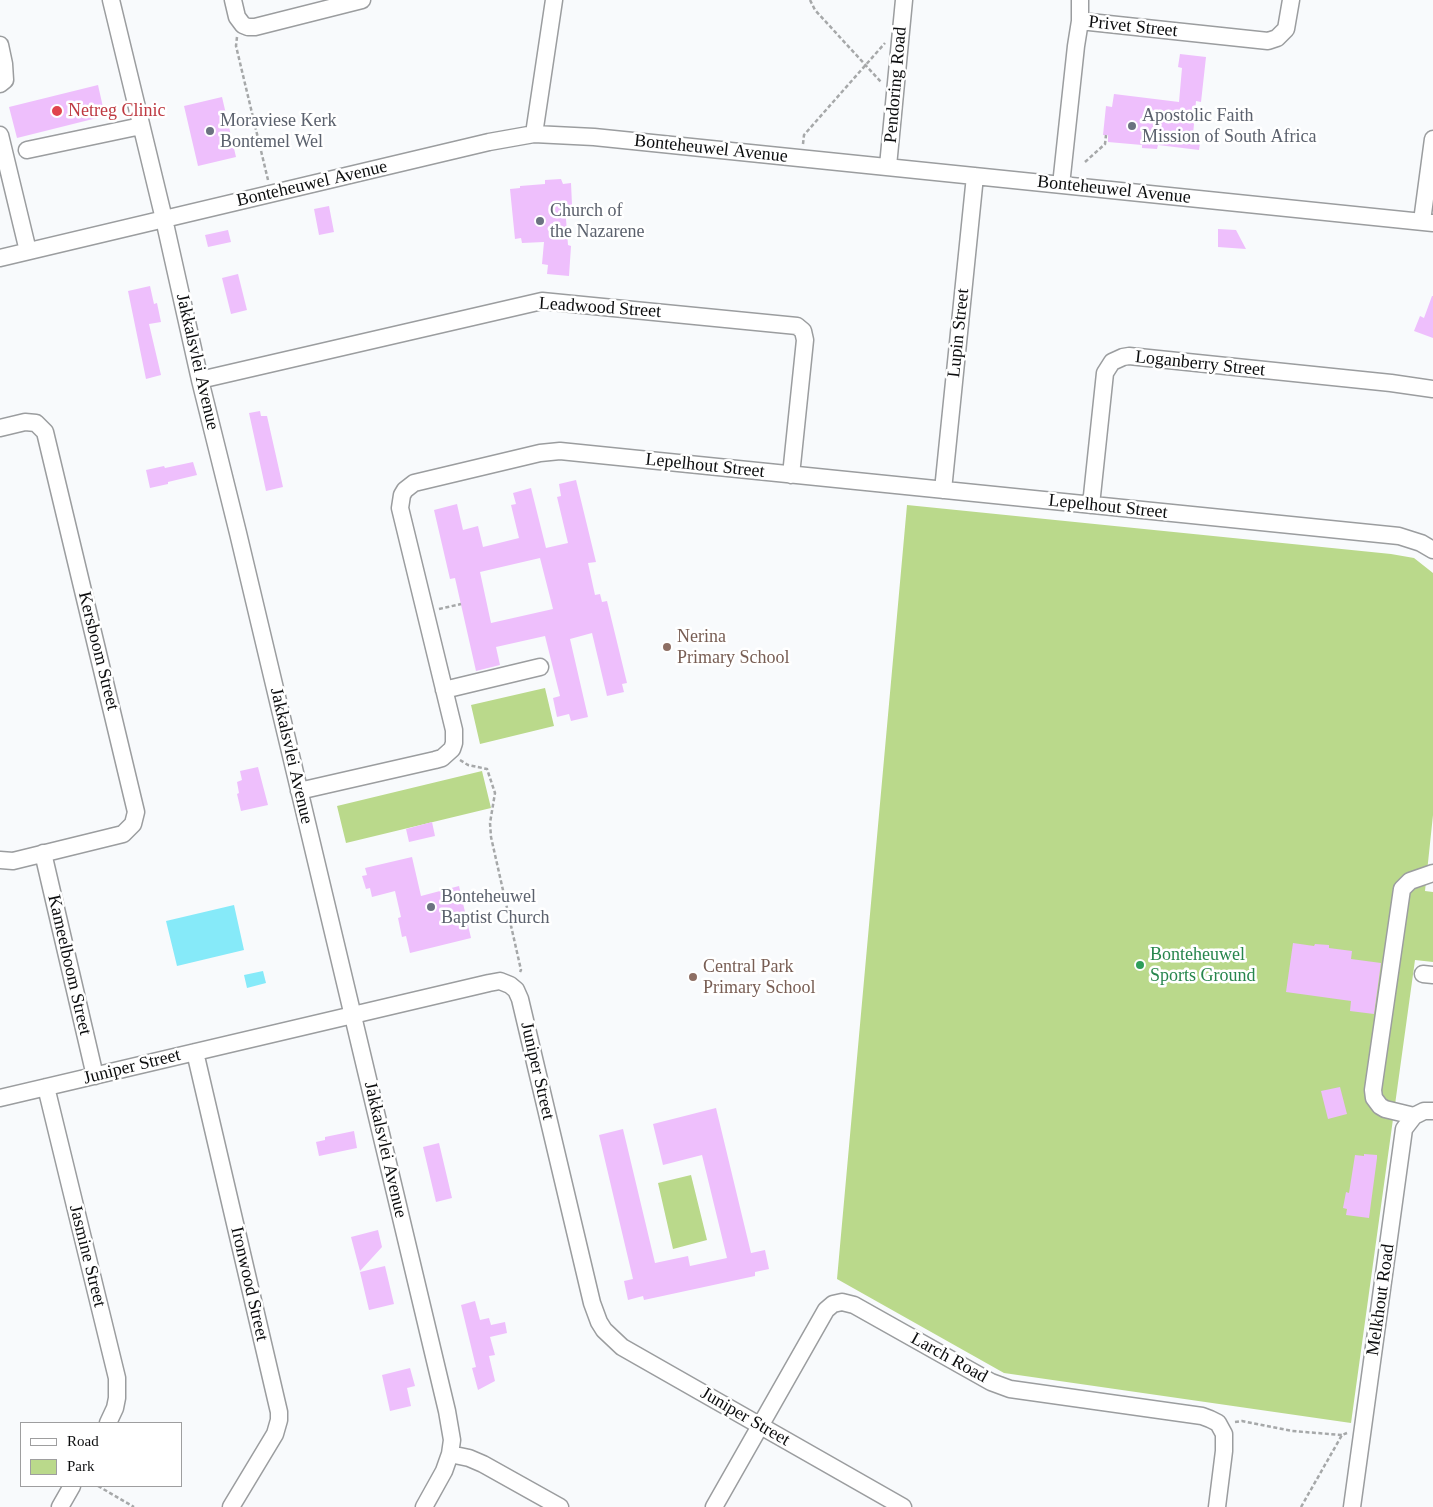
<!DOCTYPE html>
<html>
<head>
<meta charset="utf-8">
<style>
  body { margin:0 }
  #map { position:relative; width:1433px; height:1507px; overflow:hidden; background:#f8fafc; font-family:Georgia,serif }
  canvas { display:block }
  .legend { position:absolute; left:20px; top:1422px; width:162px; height:65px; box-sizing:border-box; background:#fff; border:1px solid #9e9e9f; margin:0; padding:6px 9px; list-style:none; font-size:15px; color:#0c0d0e }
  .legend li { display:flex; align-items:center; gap:10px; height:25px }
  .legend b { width:25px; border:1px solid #9e9e9f }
</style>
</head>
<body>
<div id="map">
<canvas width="1433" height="1507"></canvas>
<ul class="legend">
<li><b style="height:6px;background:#fff"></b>Road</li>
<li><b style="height:14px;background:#bad98b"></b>Park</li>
</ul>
</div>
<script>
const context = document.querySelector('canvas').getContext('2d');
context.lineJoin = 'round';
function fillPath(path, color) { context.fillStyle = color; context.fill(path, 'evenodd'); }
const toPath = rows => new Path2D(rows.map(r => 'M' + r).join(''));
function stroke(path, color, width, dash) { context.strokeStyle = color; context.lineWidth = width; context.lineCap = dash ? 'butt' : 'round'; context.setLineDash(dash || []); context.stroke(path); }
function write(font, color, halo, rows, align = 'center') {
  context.font = font + ' Georgia,serif'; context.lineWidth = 5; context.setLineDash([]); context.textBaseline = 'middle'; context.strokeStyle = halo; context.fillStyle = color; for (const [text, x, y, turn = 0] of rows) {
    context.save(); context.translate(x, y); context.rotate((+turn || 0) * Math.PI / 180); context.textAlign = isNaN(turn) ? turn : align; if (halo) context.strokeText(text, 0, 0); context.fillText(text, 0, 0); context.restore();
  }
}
const green = toPath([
  [907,505,1391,554,1414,558,1433,573,1433,815,1425,891,1433,892,1433,962,1415,960,1351,1423,1004,1373,837,1279],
  [545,688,554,726,480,744,471,705],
  [482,771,491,808,346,843,337,806],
  [691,1175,707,1240,673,1249,658,1183]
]);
const water = toPath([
  [234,905,244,950,177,966,166,921],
  [263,971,266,983,247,988,244,975]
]);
const building = toPath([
  [1180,54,1206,57,1201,102,1196,101,1193,135,1201,136,1199,150,1158,145,1157,149,1142,148,1142,145,1108,142,1108,135,1103,135,1106,106,1112,107,1114,94,1179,102,1182,68,1178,67],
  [98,85,105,116,17,138,9,107],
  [222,97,236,157,198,166,184,106],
  [561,179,563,184,571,183,572,205,565,206,568,245,571,246,569,276,547,274,548,265,542,264,544,242,522,243,521,238,515,239,510,189,520,188,520,186,545,184,545,180],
  [329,206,334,232,319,235,314,209],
  [1218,229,1236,230,1246,249,1218,247],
  [228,230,231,242,208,247,205,235],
  [238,274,247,310,231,314,222,278],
  [150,286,154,304,157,303,161,322,149,324,161,375,146,379,128,291],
  [1432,296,1433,296,1433,338,1414,331,1420,316,1424,318],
  [260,411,261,416,267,416,283,487,266,491,249,413],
  [193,462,197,475,168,482,168,484,150,488,146,470,164,466,165,468],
  [576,480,596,562,588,563,595,595,600,594,602,602,607,601,627,683,622,684,624,692,607,696,592,633,570,639,588,717,571,721,569,714,557,717,553,698,560,696,545,636,496,647,500,665,476,671,455,578,450,579,434,510,457,504,463,530,478,526,483,547,519,538,511,505,516,504,513,493,531,488,546,548,568,543,557,497,561,496,559,484],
  [540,558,553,609,491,623,480,572],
  [258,767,268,805,241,811,237,794,239,793,237,782,242,780,240,771],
  [432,822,435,836,409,842,406,829],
  [412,857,421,896,459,886,471,938,410,953,406,936,402,937,398,918,401,917,395,891,372,897,370,888,366,889,362,876,367,875,365,868],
  [1293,943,1314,946,1315,944,1329,945,1329,948,1352,951,1351,959,1381,963,1374,1014,1350,1011,1351,1001,1286,992],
  [1340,1087,1347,1114,1328,1119,1321,1091],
  [716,1108,751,1253,765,1250,769,1269,755,1272,755,1276,644,1300,643,1296,628,1300,624,1281,633,1279,599,1135,623,1129,655,1263,688,1256,690,1266,727,1258,702,1155,663,1165,653,1124],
  [354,1131,357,1148,319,1156,316,1142,325,1140,325,1137],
  [439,1143,452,1198,436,1202,423,1147],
  [1364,1154,1377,1155,1377,1158,1369,1218,1346,1215,1347,1209,1343,1208,1346,1192,1349,1193,1355,1155,1364,1156],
  [378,1230,382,1247,360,1271,351,1237],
  [385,1266,394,1304,369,1310,360,1272],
  [475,1301,480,1320,489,1318,491,1325,505,1322,507,1333,490,1337,495,1355,489,1356,495,1381,478,1390,472,1368,476,1367,461,1305],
  [410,1368,415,1386,407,1388,411,1406,390,1411,382,1375]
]);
const path = toPath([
  [810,0,815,10,881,82],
  [237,37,236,46,268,180],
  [803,144,804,135,885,43],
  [1085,162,1105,144,1106,135],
  [439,609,461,604],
  [460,760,468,765,487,769,495,793,490,823,491,837,521,970,520,972],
  [1235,1422,1242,1421,1292,1431,1342,1435],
  [98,1486,134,1507],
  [1301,1507,1342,1435,1347,1433]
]);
const minor = toPath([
  [111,0,164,219,200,380,238,533,447,1411,452,1440,450,1454,444,1471,424,1507],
  [233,0,237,17,243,25,248,27,255,27,362,0],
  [1080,21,1268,41,1277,38,1286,29,1291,0],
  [0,45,4,64,5,80,0,84],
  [534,134,554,0],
  [0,135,28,251],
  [27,150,141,126],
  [888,166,904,0],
  [1061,185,1076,46,1080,21,1080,0],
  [1422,221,1433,139],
  [0,258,489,142,534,134,594,137,1433,223],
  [200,380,542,301,797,326,803,331,805,340,791,475],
  [0,428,25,422,36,423,45,432,136,812,133,824,123,834,13,861,0,860],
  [943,490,975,176],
  [1091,505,1105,373,1112,362,1123,357,1129,356,1391,383,1433,389],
  [444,690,540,667],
  [299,791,435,760,442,758,452,749,454,743,454,730,400,508,402,495,405,490,414,483,540,453,560,451,1399,536,1421,543,1433,550],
  [43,853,95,1076],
  [1423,974,1433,975],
  [195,1052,279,1412,279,1420,275,1434,231,1507],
  [46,1087,117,1378,117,1398,115,1408,108,1423],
  [0,1098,489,983,500,981,510,985,516,990,520,999,592,1303,599,1322,604,1330,622,1347,903,1507],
  [1414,1116,1385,1109,1380,1106,1374,1098,1373,1090,1402,889,1410,881,1433,873],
  [450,1454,469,1458,483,1464,560,1507],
  [60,1507,72,1486],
  [714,1507,826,1310,833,1304,842,1302,854,1305,991,1382,1010,1389,1202,1416,1210,1419,1218,1423,1224,1434,1224,1451,1217,1507],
  [1352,1507,1404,1129,1414,1116,1424,1111,1433,1111]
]);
const markers = [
  [57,111,6,"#e0444e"],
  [1132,126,5,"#6b7280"],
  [210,131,5,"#6b7280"],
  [540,221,5,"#6b7280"],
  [667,647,5,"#8d6e63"],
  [431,907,5,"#6b7280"],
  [1140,965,5,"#2e9e5b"],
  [693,977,5,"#8d6e63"]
];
const streetNames = [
  ["Privet Street",1133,27,6],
  ["Pendoring Road",896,85,-85],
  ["Bonteheuwel Avenue",711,149,6],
  ["Bonteheuwel Avenue",312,184,-13],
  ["Bonteheuwel Avenue",1114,190,6],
  ["Leadwood Street",600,308,4],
  ["Lupin Street",959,333,-84],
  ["Jakkalsvlei Avenue",197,362,77],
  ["Loganberry Street",1200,364,6],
  ["Lepelhout Street",705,466,6],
  ["Lepelhout Street",1108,507,6],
  ["Kersboom Street",98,651,76],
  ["Jakkalsvlei Avenue",291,756,77],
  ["Kameelboom Street",69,965,77],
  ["Juniper Street",132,1067,-14],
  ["Juniper Street",537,1071,77],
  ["Jakkalsvlei Avenue",385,1150,77],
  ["Jasmine Street",87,1256,76],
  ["Ironwood Street",249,1284,77],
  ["Melkhout Road",1381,1300,-82],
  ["Larch Road",949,1358,29],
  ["Juniper Street",745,1417,30]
];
const healthNames = [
  ["Netreg Clinic",68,111]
];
const worshipNames = [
  ["Apostolic Faith",1142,116],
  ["Mission of South Africa",1142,137],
  ["Moraviese Kerk",220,121],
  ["Bontemel Wel",220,142],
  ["Church of",550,211],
  ["the Nazarene",550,232],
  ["Bonteheuwel",441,897],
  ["Baptist Church",441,918]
];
const educationNames = [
  ["Nerina",677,637],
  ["Primary School",677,658],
  ["Central Park",703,967],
  ["Primary School",703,988]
];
const leisureNames = [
  ["Bonteheuwel",1150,955],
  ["Sports Ground",1150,976]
];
fillPath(green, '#bad98b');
fillPath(water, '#86eaf9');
fillPath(building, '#eebffc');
stroke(minor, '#9b9d9f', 19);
stroke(path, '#a6a8a9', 2.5, [4, 2.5]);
stroke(minor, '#fff', 16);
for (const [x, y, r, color] of markers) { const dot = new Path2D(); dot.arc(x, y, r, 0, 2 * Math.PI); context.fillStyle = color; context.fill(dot); stroke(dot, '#fff', 2); }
write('18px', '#0c0d0e', '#fff', streetNames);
write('18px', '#be3a42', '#fff', healthNames, 'left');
write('18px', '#5b616d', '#fff', worshipNames, 'left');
write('18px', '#785e54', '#fff', educationNames, 'left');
write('18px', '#27864d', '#fff', leisureNames, 'left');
</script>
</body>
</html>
